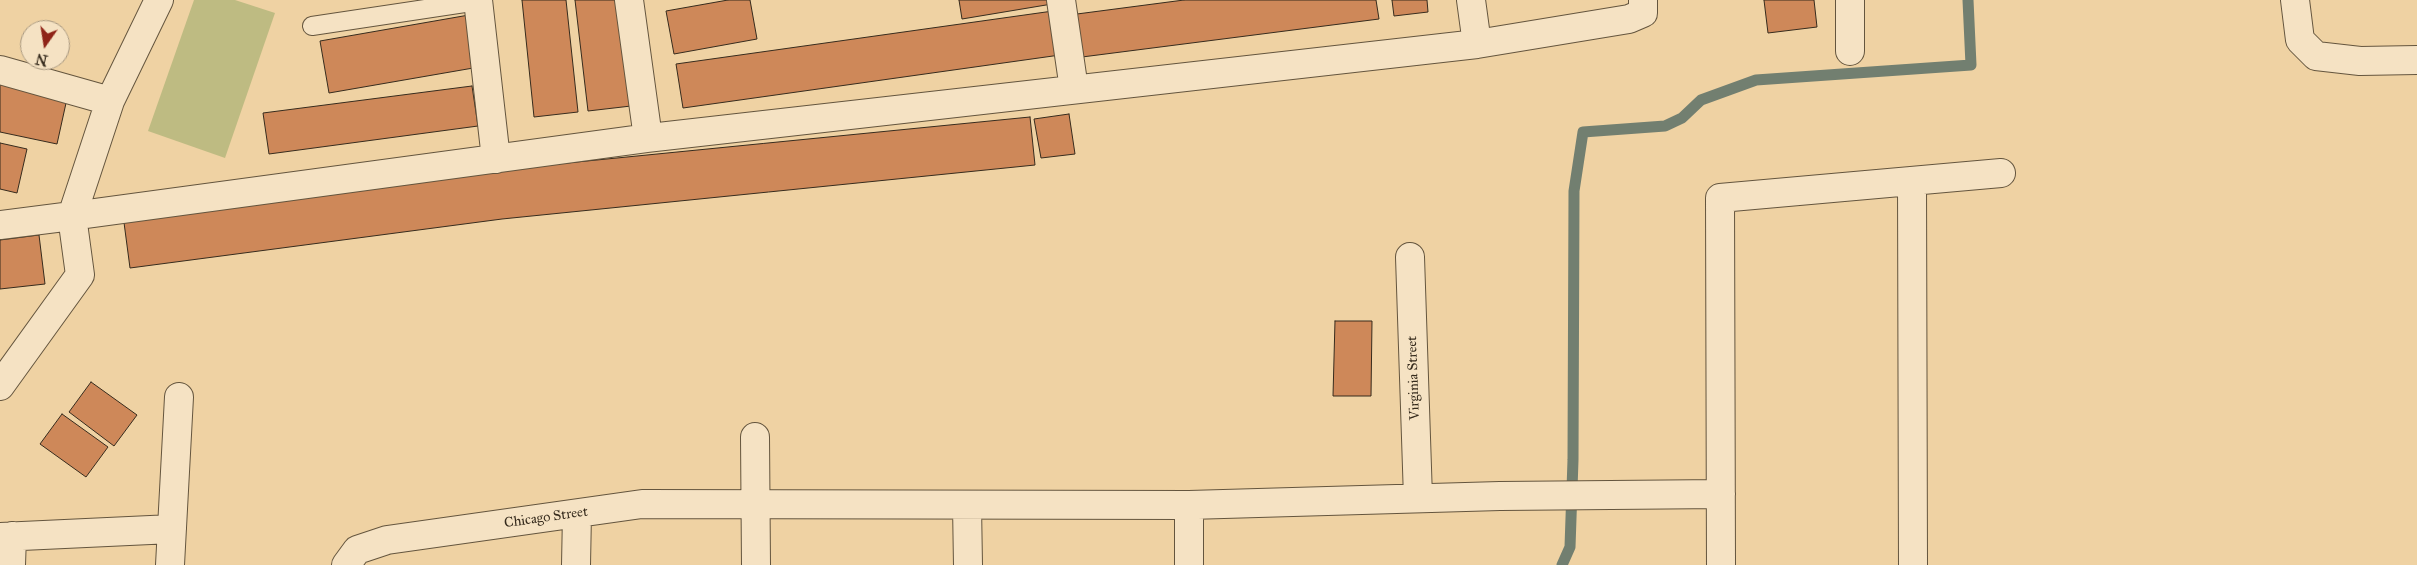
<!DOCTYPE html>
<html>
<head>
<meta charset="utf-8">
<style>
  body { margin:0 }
  #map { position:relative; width:2417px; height:565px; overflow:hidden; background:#efd2a3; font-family:"IM FELL Great Primer",serif }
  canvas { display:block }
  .north { position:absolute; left:20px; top:20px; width:50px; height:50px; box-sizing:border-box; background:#f5e2c3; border:1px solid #a99981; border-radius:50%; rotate:193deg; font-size:14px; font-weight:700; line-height:20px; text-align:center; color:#362b1d }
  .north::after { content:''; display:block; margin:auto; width:18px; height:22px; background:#8f2418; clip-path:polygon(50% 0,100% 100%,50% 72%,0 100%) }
</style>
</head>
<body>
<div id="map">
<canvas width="2417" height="565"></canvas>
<div class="north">N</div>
</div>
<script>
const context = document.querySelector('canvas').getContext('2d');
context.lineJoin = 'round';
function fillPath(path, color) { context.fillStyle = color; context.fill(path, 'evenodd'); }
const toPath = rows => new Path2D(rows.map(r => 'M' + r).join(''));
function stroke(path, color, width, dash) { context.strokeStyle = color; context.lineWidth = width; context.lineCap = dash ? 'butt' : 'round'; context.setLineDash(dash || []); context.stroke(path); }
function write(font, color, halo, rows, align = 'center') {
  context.font = font + ' "IM FELL Great Primer",serif'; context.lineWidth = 4; context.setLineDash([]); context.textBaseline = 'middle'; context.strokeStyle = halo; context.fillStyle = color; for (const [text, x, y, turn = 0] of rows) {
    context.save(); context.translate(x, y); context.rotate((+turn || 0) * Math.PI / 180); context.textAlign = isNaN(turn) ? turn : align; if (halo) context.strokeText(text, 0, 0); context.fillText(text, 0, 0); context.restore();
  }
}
const green = toPath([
  [194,0,235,0,275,13,225,158,148,131]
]);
const stream = toPath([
  [1562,565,1570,547,1573,460,1574,191,1583,132,1665,126,1682,118,1701,100,1756,80,1971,65,1968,0]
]);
const building = toPath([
  [522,0,566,0,578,112,534,117,522,0],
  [575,0,619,0,631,106,588,111,575,0],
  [728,0,750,0,757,39,674,54,666,11,728,0],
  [959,0,1052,0,1052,4,962,19,959,0],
  [1184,0,1376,0,1379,19,1082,57,1077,14,1184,0],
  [1392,0,1427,0,1428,12,1394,16,1392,0],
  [1764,0,1814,0,1817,27,1768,33,1764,0],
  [1053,11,1060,55,683,108,676,64,1053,11],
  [469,15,479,67,329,93,320,41,469,15],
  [0,80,68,94,57,144,0,132,0,80],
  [472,86,478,126,269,154,263,113,472,86],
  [1069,114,1075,154,1041,158,1034,119,1069,114],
  [1030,117,1035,165,502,219,130,268,123,215,496,170,1030,117],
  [0,143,27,149,17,193,0,189,0,143],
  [39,235,45,284,0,289,0,240,39,235],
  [1335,321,1372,321,1371,396,1333,396,1335,321],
  [91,382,137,415,114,446,69,412,91,382],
  [62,414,108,447,86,477,40,444,62,414]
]);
const service = toPath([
  [312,26,478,1]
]);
const minor = toPath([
  [478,0,496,159],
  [629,0,648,138],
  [1061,0,1074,89],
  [1471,0,1477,44],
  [1850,0,1850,51],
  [2295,0,2300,40,2316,56,2360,61,2417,60],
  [0,70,110,101],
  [1912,182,1913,565],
  [0,225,72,216,110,101,159,0],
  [1410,257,1418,498],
  [0,386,80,275,72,216,648,138,1477,44,1629,19,1643,13,1643,0],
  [755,437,756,565],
  [967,505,968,565],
  [0,537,172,529],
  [11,565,12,536],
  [170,565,179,397],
  [346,565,357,550,387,540,642,504,1189,505,1500,496,1721,494],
  [576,565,577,514],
  [1189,565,1189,505],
  [1721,565,1720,198,2001,173]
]);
const streetNames = [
  ["Virginia Street",1414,378,-92],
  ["Chicago Street",546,518,-8]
];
fillPath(green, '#bebb82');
stroke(stream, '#727f70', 11);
fillPath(building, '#ce8859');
stroke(building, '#362b1d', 1);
stroke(service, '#64553e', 20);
stroke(minor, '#64553e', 30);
stroke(service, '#f5e2c3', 18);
stroke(minor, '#f5e2c3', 28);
write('14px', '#362b1d', '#f5e2c3', streetNames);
</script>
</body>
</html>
